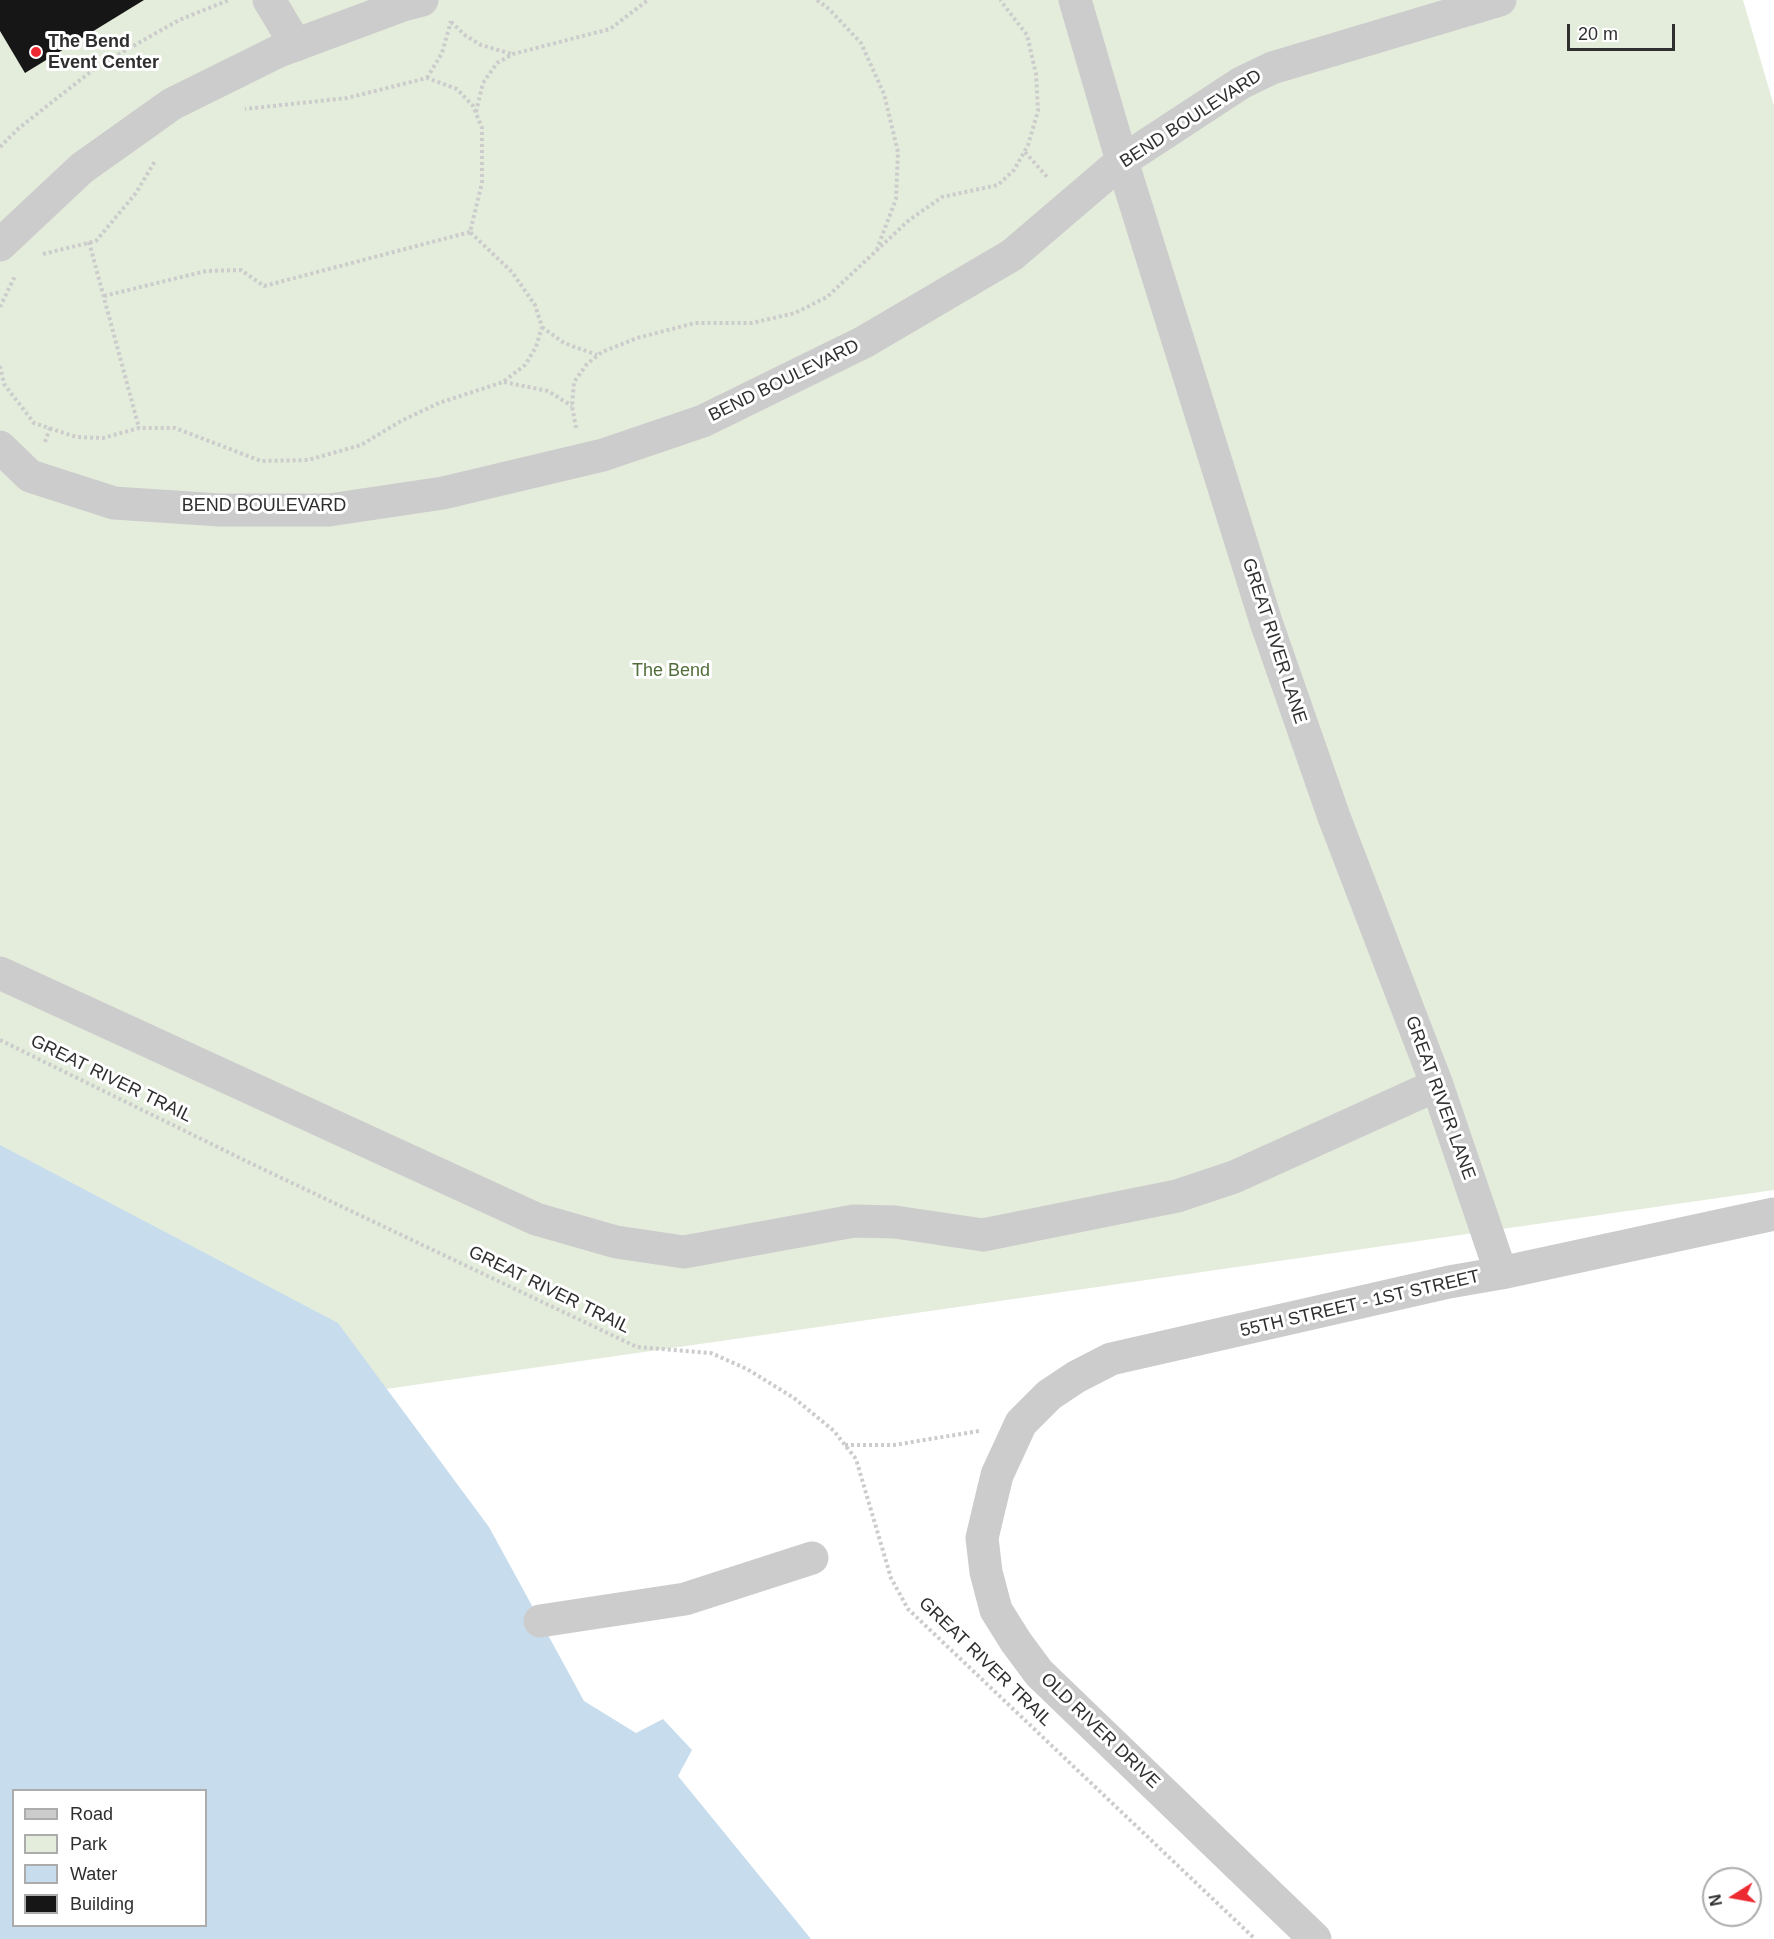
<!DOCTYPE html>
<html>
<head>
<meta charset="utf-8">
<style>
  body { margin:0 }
  #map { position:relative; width:1774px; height:1939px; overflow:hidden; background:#fff; font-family:Arial,sans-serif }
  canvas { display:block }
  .legend { position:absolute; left:12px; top:1789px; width:195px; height:138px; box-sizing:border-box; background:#fff; border:2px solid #acacac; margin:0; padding:8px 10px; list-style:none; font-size:18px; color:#2f2f2f }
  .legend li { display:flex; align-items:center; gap:12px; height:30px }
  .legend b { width:30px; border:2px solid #acacac }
  .north { position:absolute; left:1702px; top:1867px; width:60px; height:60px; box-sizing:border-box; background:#fff; border:2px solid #acacac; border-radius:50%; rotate:259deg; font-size:16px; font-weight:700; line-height:24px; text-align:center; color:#2f2f2f }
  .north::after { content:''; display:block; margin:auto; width:21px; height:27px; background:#ed2a31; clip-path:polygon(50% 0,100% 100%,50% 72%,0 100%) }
  .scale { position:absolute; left:1567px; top:24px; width:108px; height:27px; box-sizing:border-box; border:3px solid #2f2f2f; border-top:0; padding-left:8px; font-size:18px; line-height:21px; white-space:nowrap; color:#2f2f2f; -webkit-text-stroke:4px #fff; paint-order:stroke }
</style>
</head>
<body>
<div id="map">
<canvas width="1774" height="1939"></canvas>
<ul class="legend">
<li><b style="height:8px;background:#ccc"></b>Road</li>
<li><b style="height:16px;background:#e4eddc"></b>Park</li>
<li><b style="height:16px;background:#c7dded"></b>Water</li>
<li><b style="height:16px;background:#161616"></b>Building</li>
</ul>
<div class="north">N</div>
<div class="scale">20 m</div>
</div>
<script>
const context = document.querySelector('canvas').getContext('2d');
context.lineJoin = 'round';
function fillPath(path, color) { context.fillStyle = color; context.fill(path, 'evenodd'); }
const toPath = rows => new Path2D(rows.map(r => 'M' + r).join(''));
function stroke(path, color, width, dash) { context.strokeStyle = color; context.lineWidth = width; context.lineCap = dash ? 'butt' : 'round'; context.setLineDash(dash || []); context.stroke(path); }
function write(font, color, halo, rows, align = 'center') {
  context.font = font + ' Arial,sans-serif'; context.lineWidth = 6; context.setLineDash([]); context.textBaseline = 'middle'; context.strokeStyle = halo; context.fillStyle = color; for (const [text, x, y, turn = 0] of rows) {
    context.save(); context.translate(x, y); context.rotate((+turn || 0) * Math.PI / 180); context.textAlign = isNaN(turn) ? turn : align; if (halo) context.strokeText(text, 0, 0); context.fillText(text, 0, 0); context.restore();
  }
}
const green = toPath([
  [0,0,1743,0,1774,106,1774,1190,386,1389,0,1146]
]);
const water = toPath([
  [0,1145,338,1323,489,1527,584,1701,636,1733,663,1719,692,1750,678,1776,811,1939,0,1939],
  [14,1790,206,1790,206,1926,14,1926]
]);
const building = toPath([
  [0,0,144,0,25,73,0,31]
]);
const path = toPath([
  [817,0,829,9,861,43,884,94,898,152,896,199,877,249],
  [451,22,466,36,481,45,512,54],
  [427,78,442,53,451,21],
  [476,112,483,83,497,63,513,54,610,29,648,0],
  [0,147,19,128,98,66,179,20,229,0],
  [1025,152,1048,178],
  [89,242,139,428],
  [43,254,96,241,136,193,155,161],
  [104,296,206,271,241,270,264,286,470,232],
  [0,307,15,276],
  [542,327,564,343,597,355],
  [0,366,4,384,34,423,76,437,103,438,139,428,175,428,261,461,308,460,361,445,401,421,439,403,503,382,525,365,536,347,542,327,535,305,512,272,470,232,482,183,482,128,473,106,457,89,427,78,347,98,245,109],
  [504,382,548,391,572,406],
  [576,428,572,406,574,382,587,364,602,352,637,338,695,323,752,323,795,313,827,297,908,221,942,197,998,185,1014,170,1028,145,1038,111,1036,74,1027,35,1000,0],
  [45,442,50,428],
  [0,1040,248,1162,637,1347,711,1353,747,1369,794,1398,834,1431,856,1459,891,1578,908,1609,1255,1939],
  [845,1445,894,1445,979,1431]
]);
const minor = toPath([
  [269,0,296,45],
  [1075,0,1122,161,1266,622,1334,817,1437,1085,1501,1273],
  [0,245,82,168,172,104,279,51,403,5,422,0],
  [0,447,30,476,114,503,220,510,329,510,443,493,603,455,703,421,864,342,1012,255,1122,161,1241,83,1272,68,1500,0],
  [0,973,536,1219,616,1242,684,1252,854,1221,895,1222,983,1235,1177,1196,1234,1177,1437,1085],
  [540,1621,685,1599,812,1558],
  [1315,1939,1039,1673,1016,1642,996,1610,986,1572,982,1538,997,1475,1021,1423,1049,1395,1076,1377,1111,1359,1449,1282,1501,1273,1774,1214]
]);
const markers = [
  [36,52,6,"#ed2a31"]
];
const poiNames = [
  ["The Bend",48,42],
  ["Event Center",48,63]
];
const streetNames = [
  ["BEND BOULEVARD",1191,119,-33],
  ["BEND BOULEVARD",784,381,-26],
  ["BEND BOULEVARD",264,506],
  ["GREAT RIVER LANE",1274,641,72],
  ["GREAT RIVER TRAIL",111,1079,26],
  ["GREAT RIVER LANE",1440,1098,70],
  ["GREAT RIVER TRAIL",549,1290,26],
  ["55TH STREET - 1ST STREET",1360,1304,-13],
  ["GREAT RIVER TRAIL",985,1662,44],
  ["OLD RIVER DRIVE",1100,1731,44]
];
const parkNames = [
  ["The Bend",671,671]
];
fillPath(green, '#e4eddc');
fillPath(water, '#c7dded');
fillPath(building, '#161616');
stroke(path, '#ccc', 4, [3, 3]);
stroke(minor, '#ccc', 33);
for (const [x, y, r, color] of markers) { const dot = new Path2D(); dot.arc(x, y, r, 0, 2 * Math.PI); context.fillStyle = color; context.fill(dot); stroke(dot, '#fff', 2); }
write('bold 18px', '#2f2f2f', '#fff', poiNames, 'left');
write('18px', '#2f2f2f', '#fff', streetNames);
write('18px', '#506d3a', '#fff', parkNames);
</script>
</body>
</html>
